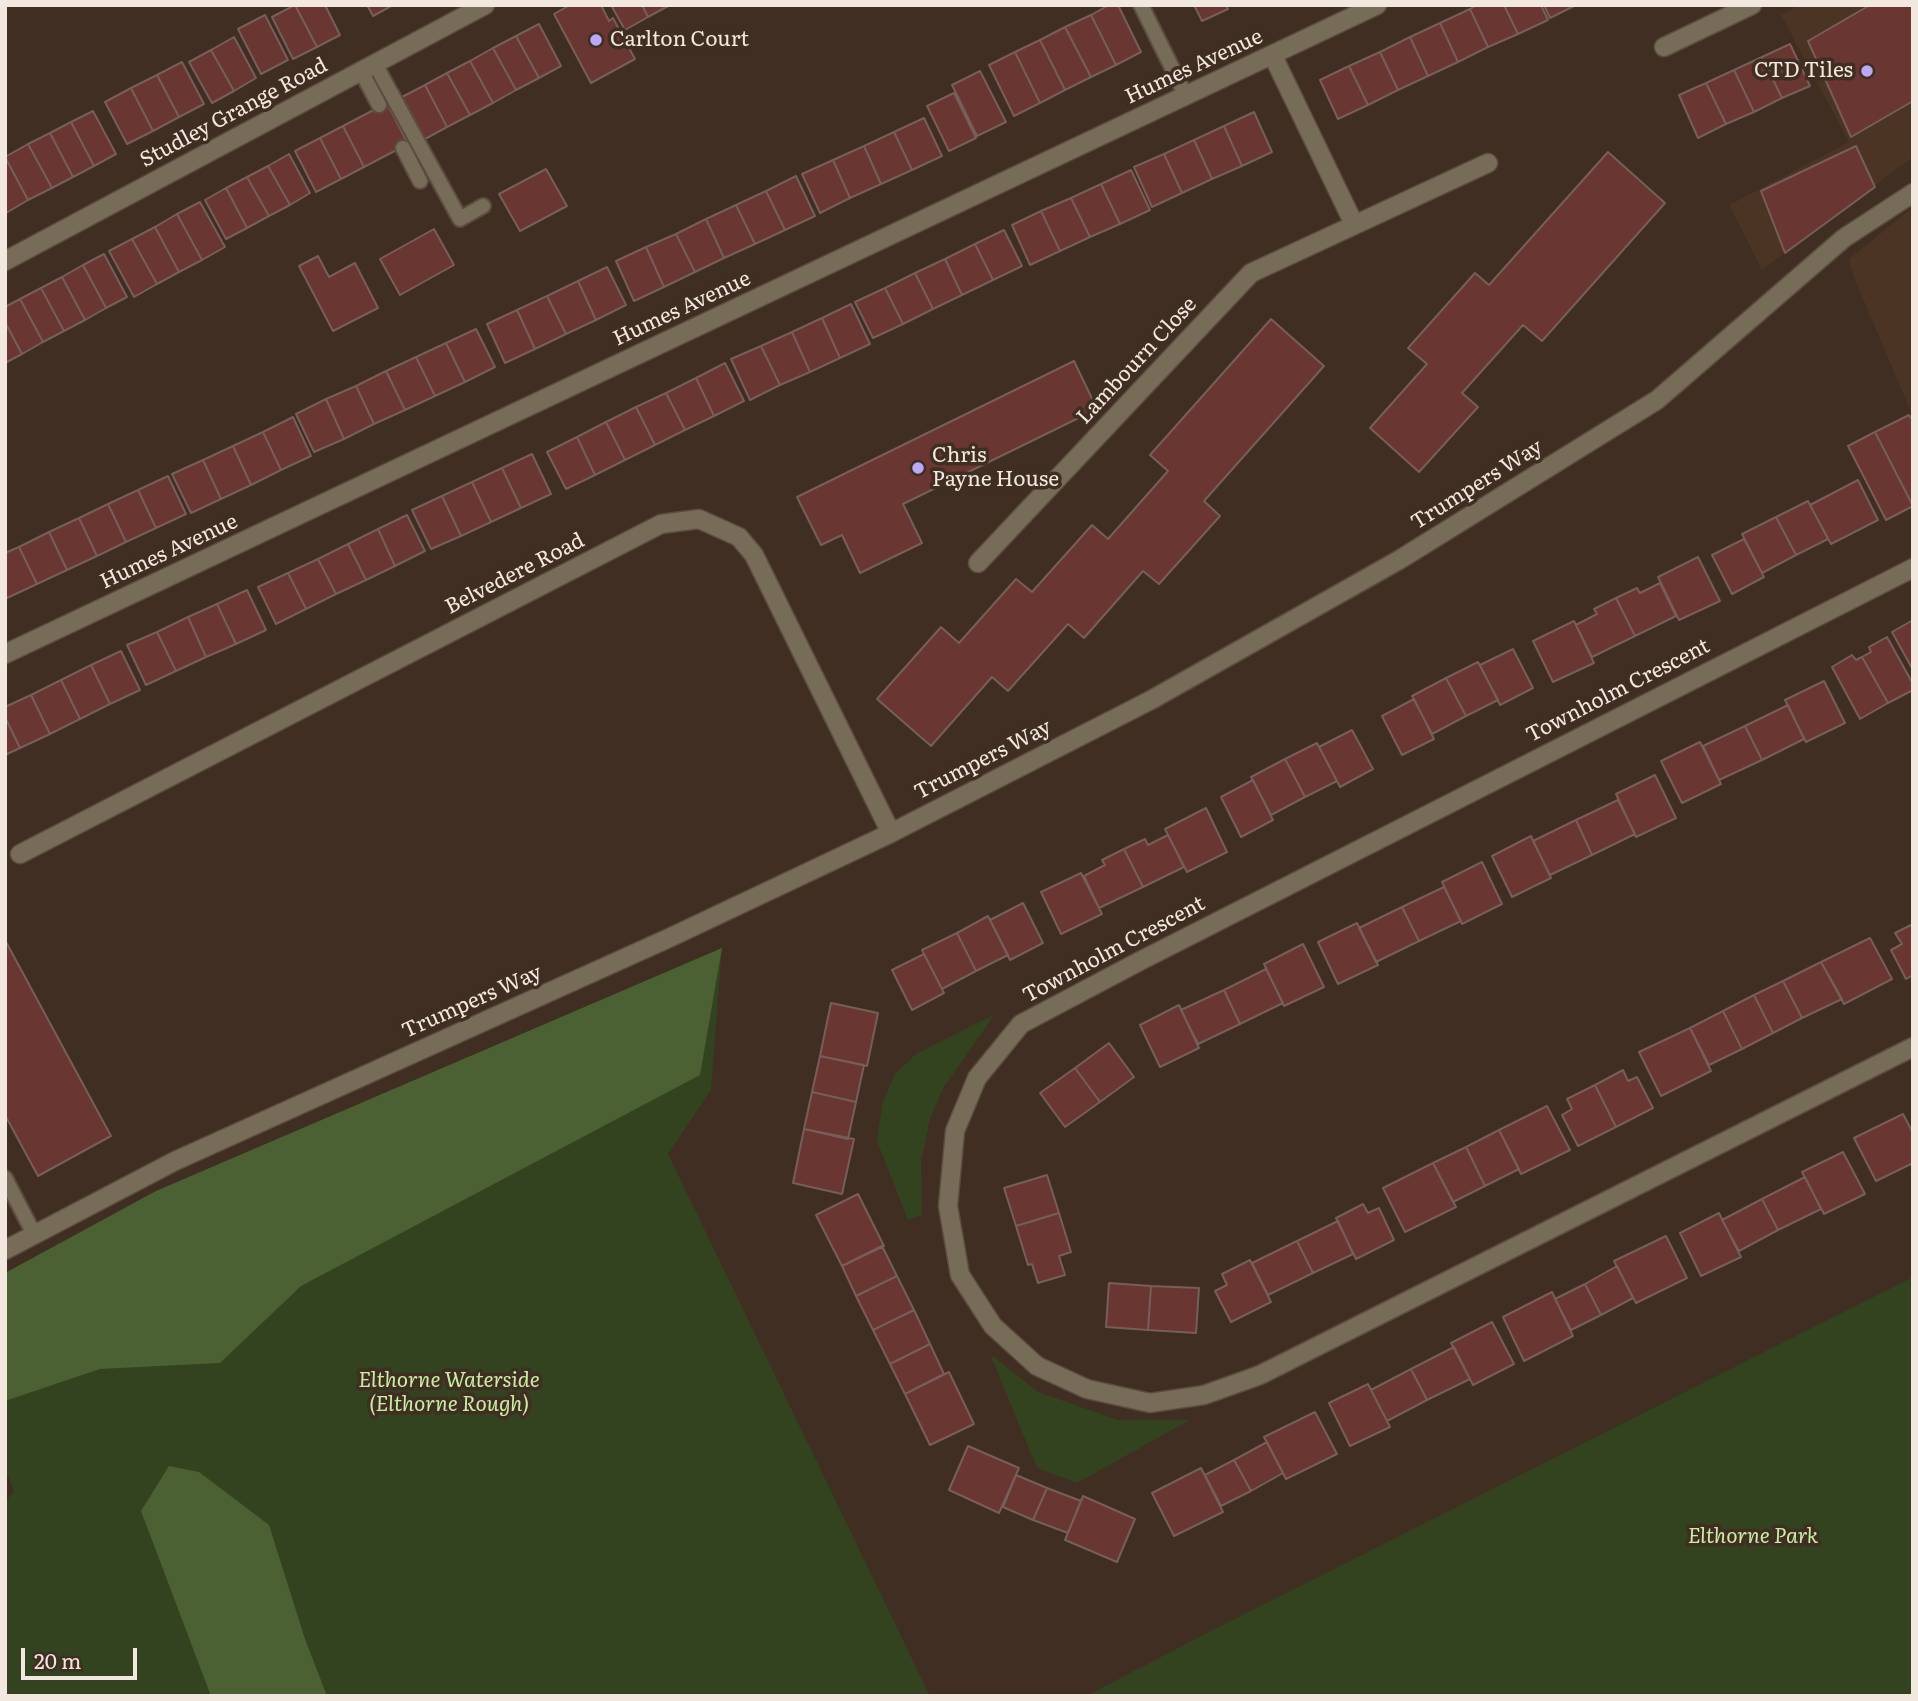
<!DOCTYPE html>
<html>
<head>
<meta charset="utf-8">
<style>
  body { margin:0 }
  #map { position:relative; width:1918px; height:1701px; overflow:hidden; background:#3f2e21; font-family:Literata,serif }
  canvas { display:block }
  .frame { position:absolute; inset:0; border:7px solid #f3e8e0; pointer-events:none }
  .scale { position:absolute; left:21px; top:1648px; width:116px; height:32px; box-sizing:border-box; border:4px solid #f3e8e0; border-top:0; padding-left:9px; font-size:21px; line-height:24px; white-space:nowrap; color:#f3e8e0; -webkit-text-stroke:5px #3f2e21; paint-order:stroke }
</style>
</head>
<body>
<div id="map">
<canvas width="1918" height="1701"></canvas>
<div class="frame"></div>
<div class="scale">20 m</div>
</div>
<script>
const context = document.querySelector('canvas').getContext('2d');
context.lineJoin = 'round';
function fillPath(path, color) { context.fillStyle = color; context.fill(path, 'evenodd'); }
const toPath = rows => new Path2D(rows.map(r => 'M' + r).join(''));
function stroke(path, color, width, dash) { context.strokeStyle = color; context.lineWidth = width; context.lineCap = dash ? 'butt' : 'round'; context.setLineDash(dash || []); context.stroke(path); }
function write(font, color, halo, rows, align = 'center') {
  context.font = font + ' Literata,serif'; context.lineWidth = 7; context.setLineDash([]); context.textBaseline = 'middle'; context.strokeStyle = halo; context.fillStyle = color; for (const [text, x, y, turn = 0] of rows) {
    context.save(); context.translate(x, y); context.rotate((+turn || 0) * Math.PI / 180); context.textAlign = isNaN(turn) ? turn : align; if (halo) context.strokeText(text, 0, 0); context.fillText(text, 0, 0); context.restore();
  }
}
const built = toPath([
  [1800,5,1913,5,1913,157,1762,270,1729,205,1849,142,1781,15],
  [1913,207,1913,417,1853,275,1849,259]
]);
const green = toPath([
  [722,948,711,1090,668,1154,930,1696,5,1696,5,1502,14,1491,5,1469,5,1273,156,1191],
  [995,1014,943,1088,930,1119,921,1162,922,1215,908,1220,877,1141,882,1105,895,1074,916,1054],
  [1913,1277,1913,1696,1086,1696,1207,1633],
  [990,1354,1038,1392,1118,1420,1190,1420,1077,1483,1037,1468]
]);
const forest = toPath([
  [722,948,700,1075,301,1286,220,1363,100,1369,5,1401,5,1273,156,1191],
  [169,1466,199,1472,269,1525,305,1639,327,1696,211,1696,141,1511]
]);
const building = toPath([
  [295,5,317,47,293,59,272,17,295,5],
  [295,5,325,5,340,35,317,47,295,5],
  [367,5,393,5,373,16,367,5],
  [570,5,601,5,609,21,613,18,635,59,591,83,554,14,570,5],
  [611,5,642,5,648,17,625,30,611,5],
  [642,5,670,5,648,17,642,5],
  [1109,5,1118,5,1141,52,1116,65,1091,15,1109,5],
  [1194,5,1226,5,1228,9,1202,21,1194,5],
  [1477,5,1504,5,1518,34,1488,47,1470,9,1477,5],
  [1504,5,1541,5,1548,20,1518,34,1504,5],
  [1544,5,1576,5,1550,18,1544,5],
  [1870,5,1913,5,1913,101,1851,137,1808,41,1870,5],
  [1470,9,1488,47,1458,62,1440,23,1470,9],
  [265,15,288,60,261,74,238,29,265,15],
  [1091,15,1116,65,1091,77,1065,27,1091,15],
  [1440,23,1458,62,1428,76,1410,37,1440,23],
  [539,24,561,66,539,78,516,36,539,24],
  [1065,27,1091,77,1065,90,1040,40,1065,27],
  [516,36,539,78,516,90,493,48,516,36],
  [234,37,256,78,234,91,211,50,234,37],
  [1410,37,1428,76,1398,90,1380,52,1410,37],
  [1040,40,1065,90,1040,103,1015,52,1040,40],
  [1790,44,1810,86,1782,98,1762,57,1790,44],
  [493,48,516,90,493,103,470,61,493,48],
  [211,50,234,91,212,103,189,62,211,50],
  [1015,52,1040,103,1014,116,989,65,1015,52],
  [1380,52,1398,90,1368,105,1349,66,1380,52],
  [1762,57,1782,98,1754,112,1734,70,1762,57],
  [470,61,493,103,470,115,447,73,470,61],
  [182,62,204,104,179,117,157,75,182,62],
  [1349,66,1368,105,1338,119,1320,80,1349,66],
  [1734,70,1754,112,1726,124,1706,83,1734,70],
  [980,71,1006,122,977,136,952,85,980,71],
  [447,73,470,115,447,127,425,85,447,73],
  [157,75,179,117,153,131,131,88,157,75],
  [1706,83,1726,124,1698,138,1679,95,1706,83],
  [425,85,447,127,425,139,402,97,425,85],
  [131,88,153,131,127,144,105,102,131,88],
  [954,93,976,138,949,151,927,106,954,93],
  [387,103,408,144,364,167,343,126,387,103],
  [93,111,116,154,94,166,71,122,93,111],
  [1254,112,1272,152,1242,166,1224,126,1254,112],
  [924,118,942,156,912,170,894,132,924,118],
  [71,122,94,166,73,177,50,133,71,122],
  [343,126,364,167,341,179,320,138,343,126],
  [1224,126,1242,166,1212,179,1194,140,1224,126],
  [894,132,912,170,881,184,864,146,894,132],
  [50,133,73,177,52,188,28,144,50,133],
  [320,138,341,179,316,192,295,151,320,138],
  [1194,140,1212,179,1182,193,1164,154,1194,140],
  [28,144,52,188,28,200,5,157,28,144],
  [864,146,881,184,850,198,833,160,864,146],
  [1856,146,1875,187,1785,253,1761,191,1856,146],
  [1608,152,1665,203,1542,341,1523,325,1462,393,1478,407,1419,472,1370,428,1427,364,1408,348,1475,273,1489,285,1608,152],
  [289,154,310,193,290,205,268,166,289,154],
  [1164,154,1182,193,1152,207,1134,167,1164,154],
  [5,157,28,200,6,213,5,211,5,157],
  [833,160,850,198,820,213,802,174,833,160],
  [268,166,290,205,269,216,247,177,268,166],
  [546,169,567,206,520,231,499,194,546,169],
  [1131,170,1150,210,1120,224,1101,184,1131,170],
  [796,176,815,216,785,230,766,191,796,176],
  [247,177,269,216,247,228,226,188,247,177],
  [1101,184,1120,224,1090,237,1071,198,1101,184],
  [226,188,247,228,226,239,205,200,226,188],
  [766,191,785,230,755,244,736,205,766,191],
  [1071,198,1090,237,1060,251,1041,211,1071,198],
  [200,202,225,247,202,260,177,214,200,202],
  [736,205,755,244,724,258,706,219,736,205],
  [1041,211,1060,251,1030,265,1012,225,1041,211],
  [177,214,202,260,179,272,155,227,177,214],
  [706,219,724,258,695,272,676,234,706,219],
  [155,227,179,272,157,284,132,239,155,227],
  [434,229,454,265,400,295,380,259,434,229],
  [1004,230,1022,266,993,280,975,244,1004,230],
  [676,234,695,272,664,287,646,247,676,234],
  [132,239,157,284,134,297,109,251,132,239],
  [975,244,993,280,962,295,945,259,975,244],
  [646,247,664,287,634,301,616,261,646,247],
  [104,254,127,297,106,308,83,265,104,254],
  [318,256,329,277,355,263,378,308,333,331,299,266,318,256],
  [945,259,962,295,933,309,915,273,945,259],
  [83,265,106,308,85,320,62,277,83,265],
  [607,267,626,305,596,320,578,281,607,267],
  [915,273,933,309,903,324,885,288,915,273],
  [62,277,85,320,64,331,41,288,62,277],
  [578,281,596,320,566,334,547,296,578,281],
  [41,288,64,331,43,342,20,299,41,288],
  [885,288,903,324,873,338,855,302,885,288],
  [547,296,566,334,535,349,517,310,547,296],
  [20,299,43,342,22,354,5,322,5,307,20,299],
  [851,304,870,344,840,358,822,318,851,304],
  [517,310,535,349,505,363,487,324,517,310],
  [822,318,840,358,810,372,792,332,822,318],
  [1271,319,1324,366,1204,501,1220,516,1159,584,1143,571,1084,638,1068,624,1008,691,992,677,931,746,877,699,941,627,959,643,1016,579,1032,592,1092,525,1108,539,1168,471,1150,455,1271,319],
  [5,322,22,354,5,363,5,322],
  [476,329,495,367,465,382,446,343,476,329],
  [792,332,810,372,780,385,761,346,792,332],
  [446,343,465,382,435,396,416,357,446,343],
  [761,346,780,385,750,400,731,359,761,346],
  [416,357,435,396,405,410,386,371,416,357],
  [1074,361,1097,409,903,504,922,543,860,573,842,535,821,545,797,497,1074,361],
  [725,363,744,401,714,416,696,378,725,363],
  [386,371,405,410,374,424,356,386,386,371],
  [696,378,714,416,685,430,666,393,696,378],
  [356,386,374,424,344,439,326,399,356,386],
  [666,393,685,430,655,445,636,407,666,393],
  [326,399,344,439,314,452,296,414,326,399],
  [636,407,655,445,625,460,606,422,636,407],
  [1909,415,1913,421,1913,506,1875,432,1909,415],
  [293,417,311,456,281,470,263,432,293,417],
  [606,422,625,460,595,475,577,437,606,422],
  [263,432,281,470,251,485,233,446,263,432],
  [1875,432,1913,506,1886,520,1848,446,1875,432],
  [577,437,595,475,566,489,547,452,577,437],
  [233,446,251,485,221,499,203,460,233,446],
  [532,454,551,494,521,508,502,468,532,454],
  [203,460,221,499,191,513,172,474,203,460],
  [502,468,521,508,491,522,472,482,502,468],
  [168,476,186,514,156,528,138,490,168,476],
  [1858,480,1878,520,1831,544,1810,505,1858,480],
  [472,482,491,522,461,536,442,496,472,482],
  [138,490,156,528,126,542,108,504,138,490],
  [442,496,461,536,431,549,412,510,442,496],
  [1808,501,1828,539,1796,555,1776,517,1808,501],
  [108,504,126,542,97,556,79,518,108,504],
  [407,515,425,551,395,566,378,529,407,515],
  [1776,517,1796,555,1762,573,1742,534,1776,517],
  [79,518,97,556,67,570,49,532,79,518],
  [378,529,395,566,366,580,348,544,378,529],
  [49,532,67,570,37,584,19,547,49,532],
  [1744,539,1764,577,1732,594,1712,555,1744,539],
  [348,544,366,580,336,594,318,559,348,544],
  [19,547,37,584,7,598,5,593,5,553,19,547],
  [1698,557,1720,601,1679,620,1658,577,1698,557],
  [318,559,336,594,306,609,288,573,318,559],
  [288,573,306,609,276,624,258,587,288,573],
  [1660,583,1676,616,1635,636,1616,598,1637,588,1640,593,1660,583],
  [247,590,266,630,236,644,217,604,247,590],
  [1616,598,1635,636,1592,657,1576,625,1597,614,1594,609,1616,598],
  [217,604,236,644,206,657,188,617,217,604],
  [188,617,206,657,176,671,157,632,188,617],
  [1913,620,1913,670,1892,632,1913,620],
  [1574,621,1594,663,1553,682,1533,641,1574,621],
  [157,632,176,671,146,685,127,645,157,632],
  [1887,637,1913,684,1913,690,1888,703,1862,657,1871,652,1869,647,1887,637],
  [1513,649,1533,688,1500,705,1480,665,1513,649],
  [121,651,140,690,110,704,91,665,121,651],
  [1852,655,1856,660,1862,657,1888,703,1860,719,1832,667,1852,655],
  [1478,662,1498,700,1466,716,1446,678,1478,662],
  [91,665,110,704,80,719,61,680,91,665],
  [1446,678,1466,716,1432,734,1412,696,1446,678],
  [61,680,80,719,50,734,31,695,61,680],
  [1824,681,1845,723,1806,742,1785,700,1824,681],
  [31,695,50,734,20,748,5,717,5,707,31,695],
  [1414,699,1434,739,1402,755,1382,716,1414,699],
  [1788,705,1804,739,1762,760,1745,726,1788,705],
  [5,717,20,748,5,755,5,717],
  [1745,726,1762,760,1719,780,1703,746,1745,726],
  [1352,730,1373,769,1340,787,1319,747,1352,730],
  [1700,742,1721,784,1682,803,1661,761,1700,742],
  [1317,743,1337,781,1305,797,1285,759,1317,743],
  [1285,759,1305,797,1271,815,1251,777,1285,759],
  [1655,775,1676,818,1636,837,1616,794,1655,775],
  [1253,780,1273,820,1241,837,1221,797,1253,780],
  [1618,800,1635,834,1592,855,1576,820,1618,800],
  [1206,808,1227,852,1187,872,1165,829,1206,808],
  [1576,820,1592,855,1550,875,1533,841,1576,820],
  [1168,835,1184,867,1143,887,1124,849,1145,839,1148,845,1168,835],
  [1531,836,1551,878,1512,897,1492,856,1531,836],
  [1124,849,1143,887,1099,908,1084,876,1105,865,1102,860,1124,849],
  [1482,862,1502,904,1462,924,1442,882,1482,862],
  [1081,873,1102,914,1061,934,1041,892,1081,873],
  [1444,887,1461,921,1419,941,1402,907,1444,887],
  [1023,903,1043,943,1010,960,990,920,1023,903],
  [1402,907,1419,941,1376,962,1359,928,1402,907],
  [988,916,1008,955,976,971,957,933,988,916],
  [1357,923,1378,965,1338,984,1318,942,1357,923],
  [1913,924,1913,975,1906,979,1891,950,1902,944,1895,933,1913,924],
  [957,933,976,971,942,989,922,950,957,933],
  [1870,938,1892,979,1844,1004,1821,962,1870,938],
  [5,940,111,1136,38,1176,5,1115,5,940],
  [1303,944,1324,987,1284,1006,1264,964,1303,944],
  [924,954,944,993,912,1010,892,970,924,954],
  [1821,962,1842,999,1802,1018,1783,981,1821,962],
  [1266,969,1283,1003,1240,1024,1224,990,1266,969],
  [1783,981,1802,1018,1773,1033,1754,995,1783,981],
  [1224,990,1240,1024,1198,1044,1181,1010,1224,990],
  [1754,995,1773,1033,1742,1049,1723,1011,1754,995],
  [831,1003,878,1013,867,1066,820,1056,831,1003],
  [1179,1005,1199,1048,1160,1067,1140,1025,1179,1005],
  [1723,1011,1742,1049,1709,1065,1690,1028,1723,1011],
  [1690,1028,1711,1071,1661,1096,1639,1052,1690,1028],
  [1109,1043,1134,1077,1100,1102,1075,1068,1109,1043],
  [820,1056,864,1065,856,1102,812,1092,820,1056],
  [1075,1068,1100,1102,1065,1127,1040,1093,1075,1068],
  [1623,1070,1628,1081,1637,1077,1653,1108,1616,1127,1595,1085,1623,1070],
  [1595,1085,1616,1127,1578,1146,1562,1115,1572,1109,1567,1099,1595,1085],
  [812,1092,856,1102,848,1139,804,1129,812,1092],
  [1547,1106,1570,1150,1521,1174,1499,1130,1547,1106],
  [1903,1114,1913,1133,1913,1163,1876,1181,1854,1138,1903,1114],
  [804,1129,854,1139,842,1194,793,1183,804,1129],
  [1499,1130,1519,1169,1485,1186,1466,1147,1499,1130],
  [1466,1147,1485,1186,1453,1202,1433,1163,1466,1147],
  [1843,1152,1865,1194,1824,1214,1802,1172,1843,1152],
  [1433,1163,1456,1207,1405,1232,1383,1188,1433,1163],
  [1047,1175,1059,1213,1016,1226,1004,1188,1047,1175],
  [1805,1177,1821,1209,1778,1230,1762,1199,1805,1177],
  [858,1194,884,1246,842,1266,816,1215,858,1194],
  [1762,1199,1778,1230,1739,1251,1722,1220,1762,1199],
  [1363,1204,1368,1213,1379,1208,1394,1240,1356,1259,1336,1218,1363,1204],
  [1059,1213,1071,1252,1059,1256,1065,1275,1038,1283,1032,1264,1028,1265,1016,1226,1059,1213],
  [1719,1213,1741,1257,1701,1276,1680,1233,1719,1213],
  [1338,1221,1353,1254,1313,1273,1297,1241,1338,1221],
  [1666,1236,1687,1278,1636,1303,1614,1261,1666,1236],
  [1297,1241,1313,1273,1268,1295,1252,1263,1297,1241],
  [882,1246,897,1276,856,1296,842,1266,882,1246],
  [1250,1260,1271,1302,1231,1322,1215,1291,1227,1285,1222,1274,1250,1260],
  [1617,1266,1633,1298,1601,1315,1585,1284,1617,1266],
  [897,1276,914,1310,873,1330,856,1296,897,1276],
  [1109,1283,1151,1286,1148,1330,1106,1327,1109,1283],
  [1585,1284,1601,1315,1571,1330,1555,1299,1585,1284],
  [1151,1286,1199,1288,1196,1333,1148,1330,1151,1286],
  [1552,1292,1573,1336,1524,1361,1503,1317,1552,1292],
  [914,1310,930,1344,890,1364,873,1330,914,1310],
  [1492,1322,1514,1364,1473,1385,1451,1343,1492,1322],
  [930,1344,944,1374,905,1394,890,1364,930,1344],
  [1454,1347,1470,1379,1427,1400,1411,1369,1454,1347],
  [1411,1369,1427,1400,1387,1421,1371,1390,1411,1369],
  [949,1372,974,1424,930,1445,905,1394,949,1372],
  [1368,1384,1390,1427,1350,1446,1329,1403,1368,1384],
  [1315,1412,1337,1454,1286,1479,1264,1437,1315,1412],
  [1267,1442,1283,1473,1251,1491,1234,1460,1267,1442],
  [968,1446,1019,1468,999,1513,949,1490,968,1446],
  [1234,1460,1251,1491,1221,1506,1205,1475,1234,1460],
  [1201,1468,1223,1512,1174,1536,1152,1493,1201,1468],
  [1016,1475,1047,1488,1033,1520,1003,1507,1016,1475],
  [1047,1488,1081,1501,1068,1533,1033,1520,1047,1488],
  [1083,1496,1135,1519,1117,1562,1065,1540,1083,1496]
]);
const lane = toPath([
  [1141,5,1186,96],
  [375,64,460,219,483,206],
  [361,71,379,105],
  [403,148,420,181],
  [5,1178,34,1234]
]);
const street = toPath([
  [1664,47,1752,5],
  [1273,56,1354,224],
  [5,261,485,5],
  [978,563,1251,273,1488,163],
  [1913,568,1140,961,1021,1024,977,1078,955,1131,948,1206,960,1275,993,1326,1037,1366,1087,1389,1150,1403,1204,1395,1260,1375,1913,1047],
  [5,654,1377,5],
  [20,854,661,524,699,519,739,537,754,555,891,833],
  [5,1250,175,1161,669,938,891,833,1151,700,1399,560,1657,400,1844,238,1913,193]
]);
const markers = [
  [596,40,7,"#baaaf6"],
  [1867,71,7,"#baaaf6"],
  [918,468,7,"#baaaf6"]
];
const poiNames = [
  ["Carlton Court",610,40],
  ["CTD Tiles",1853,71,"right"],
  ["Chris",932,456],
  ["Payne House",932,480]
];
const streetNames = [
  ["Humes Avenue",1194,67,-25],
  ["Studley Grange Road",234,113,-28],
  ["Humes Avenue",682,309,-25],
  ["Lambourn Close",1137,361,-47],
  ["Trumpers Way",1477,485,-32],
  ["Humes Avenue",169,552,-25],
  ["Belvedere Road",515,574,-27],
  ["Townholm Crescent",1618,691,-27],
  ["Trumpers Way",983,760,-27],
  ["Townholm Crescent",1114,950,-28],
  ["Trumpers Way",472,1002,-24]
];
const parkNames = [
  ["Elthorne Waterside",449,1381],
  ["(Elthorne Rough)",449,1405],
  ["Elthorne Park",1753,1537]
];
fillPath(built, '#4b3423');
fillPath(green, '#334320');
fillPath(forest, '#4b6033');
fillPath(building, '#693632');
stroke(building, '#775e5b', 2);
stroke(lane, '#5c4c40', 18);
stroke(street, '#5c4c40', 21);
stroke(lane, '#766c58', 14);
stroke(street, '#766c58', 18);
for (const [x, y, r, color] of markers) { const dot = new Path2D(); dot.arc(x, y, r, 0, 2 * Math.PI); context.fillStyle = color; context.fill(dot); stroke(dot, '#3f2e21', 2.5); }
write('21px', '#f3e8e0', '#3f2e21', poiNames, 'left');
write('21px', '#f3e8e0', '#3f2e21', streetNames);
write('italic 21px', '#c9eda4', '#3f2e21', parkNames);
</script>
</body>
</html>
